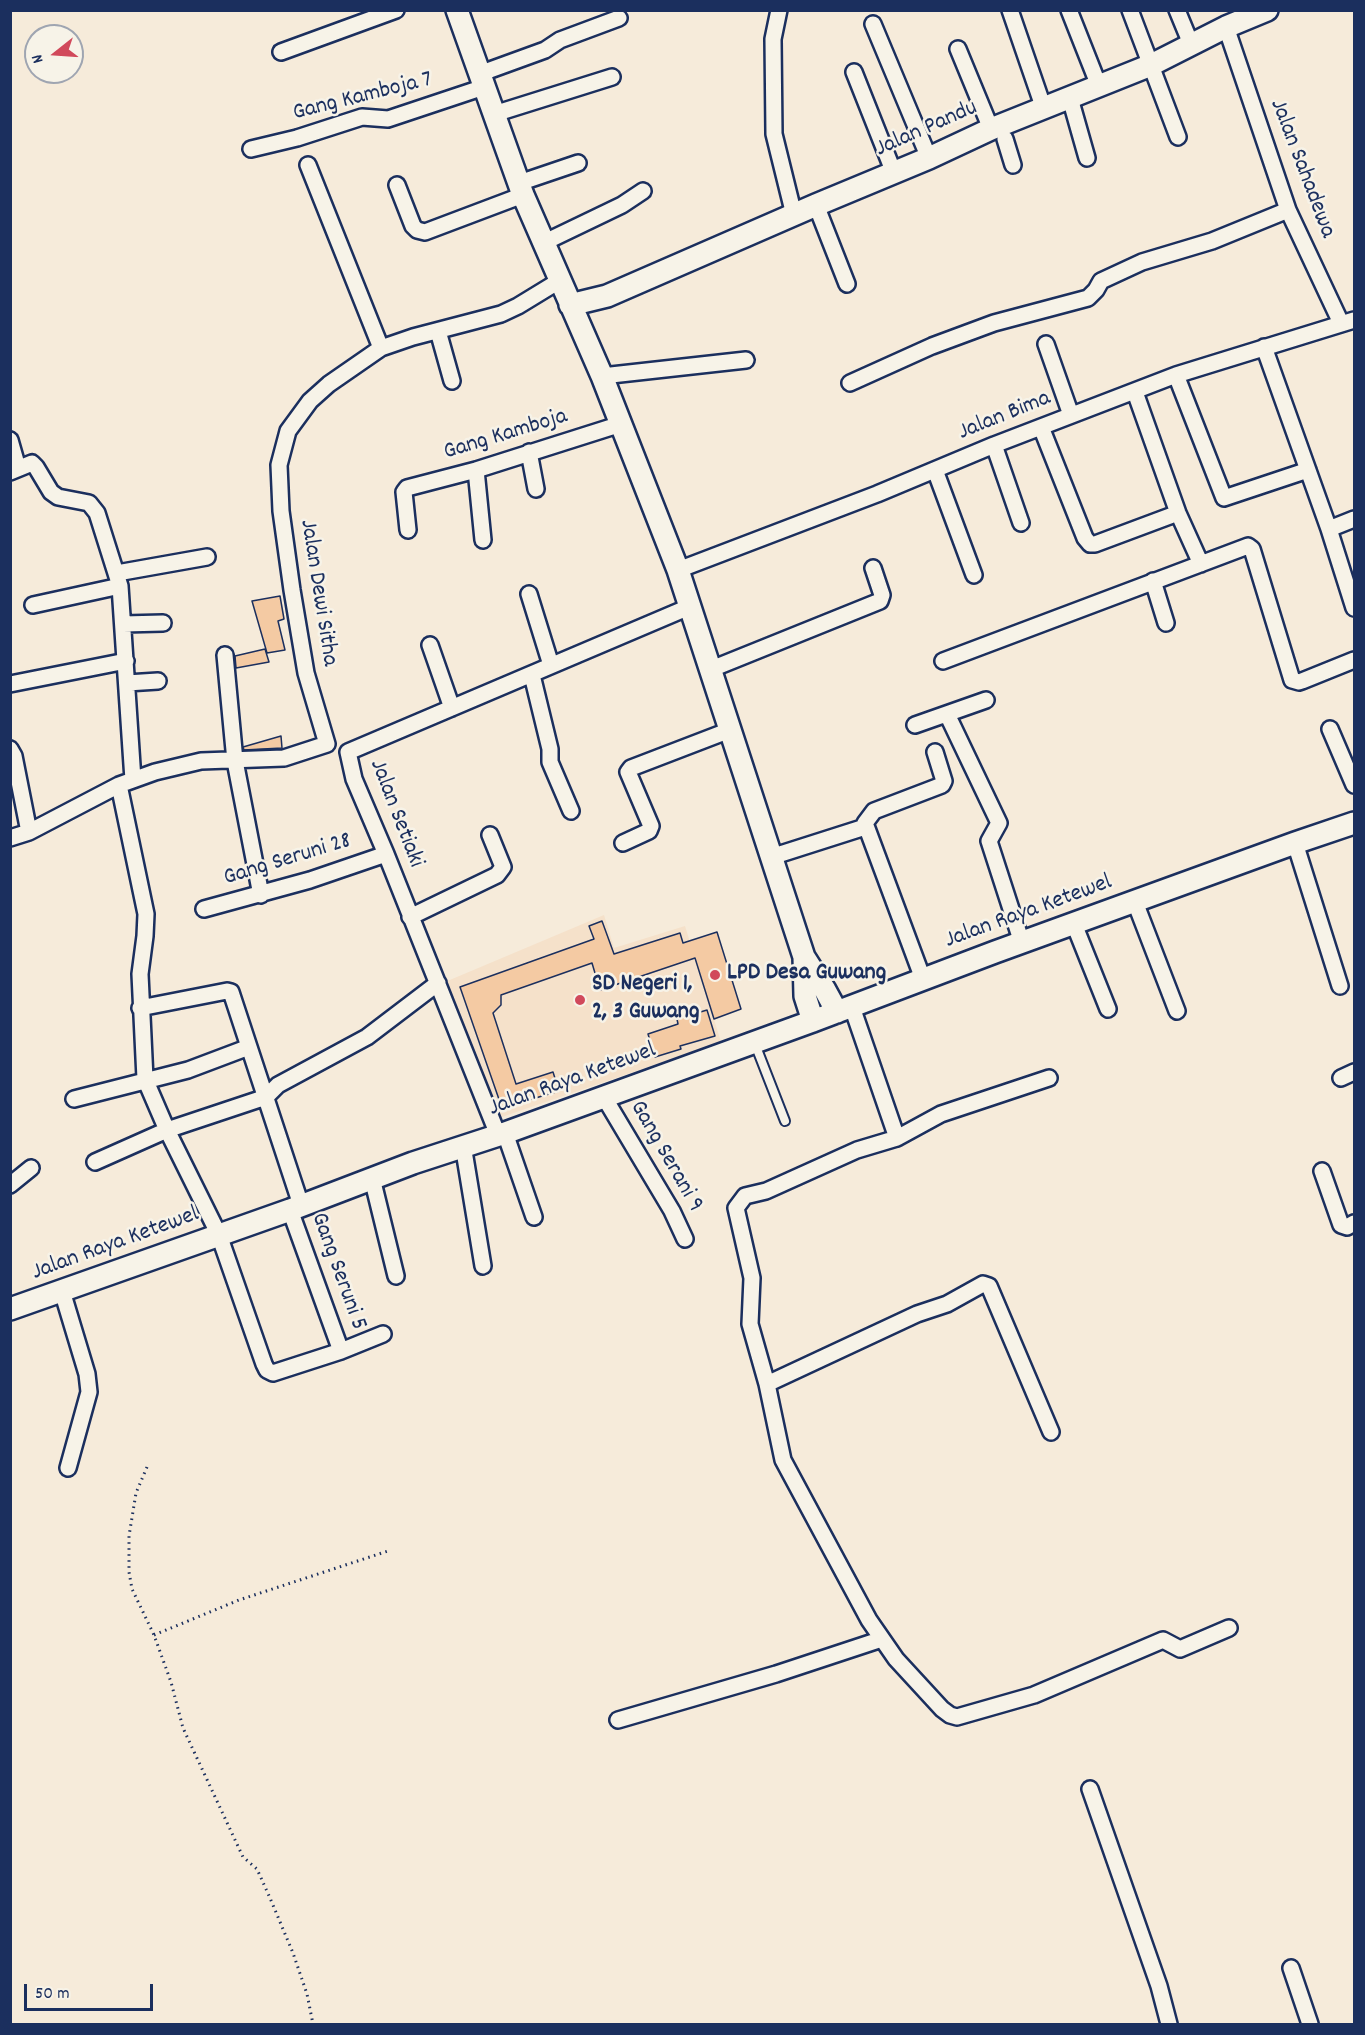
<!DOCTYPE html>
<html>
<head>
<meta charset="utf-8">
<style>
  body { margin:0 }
  #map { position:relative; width:1365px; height:2035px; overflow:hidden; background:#f6ebda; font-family:Dekko,sans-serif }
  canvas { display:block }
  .frame { position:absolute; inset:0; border:12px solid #1b2f5e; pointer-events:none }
  .north { position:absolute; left:24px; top:24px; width:60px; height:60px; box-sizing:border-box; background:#f7f3e8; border:2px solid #9fa5b1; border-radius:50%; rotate:253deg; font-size:16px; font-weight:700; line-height:24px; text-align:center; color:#1b2f5e }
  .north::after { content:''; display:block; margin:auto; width:21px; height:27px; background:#d1495b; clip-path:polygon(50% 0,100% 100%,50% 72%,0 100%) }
  .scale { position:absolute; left:24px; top:1984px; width:129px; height:27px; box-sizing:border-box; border:3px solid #1b2f5e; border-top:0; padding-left:8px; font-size:18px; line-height:21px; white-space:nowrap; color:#1b2f5e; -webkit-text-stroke:4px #f7f3e8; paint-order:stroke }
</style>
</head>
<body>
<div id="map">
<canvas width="1365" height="2035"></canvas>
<div class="frame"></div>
<div class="north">N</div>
<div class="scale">50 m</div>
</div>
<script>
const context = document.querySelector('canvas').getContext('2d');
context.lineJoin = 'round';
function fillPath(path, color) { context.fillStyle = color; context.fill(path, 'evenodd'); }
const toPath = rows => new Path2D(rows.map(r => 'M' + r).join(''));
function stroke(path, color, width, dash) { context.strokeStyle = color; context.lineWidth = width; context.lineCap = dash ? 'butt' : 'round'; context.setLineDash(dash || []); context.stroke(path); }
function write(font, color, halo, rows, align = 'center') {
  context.font = font + ' Dekko,sans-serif'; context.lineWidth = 5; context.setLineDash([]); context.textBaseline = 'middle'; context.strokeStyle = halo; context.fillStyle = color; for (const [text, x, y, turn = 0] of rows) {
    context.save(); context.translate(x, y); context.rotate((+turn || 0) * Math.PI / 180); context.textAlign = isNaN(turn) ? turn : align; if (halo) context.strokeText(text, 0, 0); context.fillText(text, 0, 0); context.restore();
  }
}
const built = toPath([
  [604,915,614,948,685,926,721,1042,499,1118,445,982]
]);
const building = toPath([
  [280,596,284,619,278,621,285,650,267,653,252,601,280,596],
  [265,649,269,662,236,668,235,656,265,649],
  [281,736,282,748,244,750,243,747,281,736],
  [602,921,614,954,680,933,683,943,717,932,741,1009,714,1019,695,958,600,990,592,963,501,995,501,1005,493,1013,516,1084,553,1072,559,1091,502,1108,460,987,594,939,589,926,602,921],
  [707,1010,715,1036,680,1046,681,1049,655,1057,648,1034,678,1024,677,1019,707,1010]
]);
const path = toPath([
  [147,1467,136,1493,129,1536,129,1572,132,1589,154,1635,171,1682,183,1728,243,1857,257,1869,270,1898,293,1953,307,1994,313,2024],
  [154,1635,239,1600,391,1550]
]);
const lane = toPath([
  [755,1044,785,1121]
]);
const street = toPath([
  [779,10,773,39,774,134,794,215],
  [1010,10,1044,109],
  [1069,10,1099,86],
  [1130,10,1178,137],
  [1177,10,1191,44],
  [873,24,929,158],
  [1226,27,1288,210,1341,323],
  [958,49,991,129],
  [281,52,396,10],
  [854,72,894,173],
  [479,74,545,50,560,40,619,18],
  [1070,98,1087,158],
  [494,114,612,77],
  [1005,139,1013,165],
  [251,149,297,138,362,117,388,119,484,87],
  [308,165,381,348],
  [519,183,578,163],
  [397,185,413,226,417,230,425,232,523,195],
  [816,205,847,284],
  [543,243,622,205,643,191],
  [438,331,452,381],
  [1046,344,1071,415],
  [1264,347,1329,529,1354,608],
  [1176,375,1224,498,1308,470],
  [602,376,746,360],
  [850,383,932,346,994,323,1088,298,1096,290,1101,281,1142,262,1212,241,1288,210],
  [1135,392,1178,513,1201,564],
  [1041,427,1085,538,1090,544,1095,544,1178,513],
  [10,440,18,468],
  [994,445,1021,523],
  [529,452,536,489],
  [476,470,483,540],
  [935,470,974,575],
  [10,472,32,463,36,467,51,492,58,497,89,503,97,513,120,586,133,780],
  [1329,529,1354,519],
  [408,530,404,492,407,488,476,470,621,424],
  [678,570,877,494,994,445,1176,375,1354,320],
  [117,573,207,557],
  [1153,581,1166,623],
  [529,594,551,665],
  [33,605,120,586],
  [123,624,163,623],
  [430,645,452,708],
  [225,655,235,761,261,895],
  [943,661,1248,546,1252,549,1292,680,1299,682,1302,681,1354,660],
  [709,670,880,601,882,595,873,568],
  [532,675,550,749,550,762,571,811],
  [127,683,158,681],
  [10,684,126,661],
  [947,714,999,823,989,841,1022,943],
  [915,725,986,700],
  [1330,729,1354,785],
  [327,744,306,673,292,590,281,511,279,465,288,431,310,401,329,384,381,348,413,337,501,314,518,306,559,281],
  [10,749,14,756,29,832],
  [348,752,354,779,386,854,498,1135],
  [348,752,689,607],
  [119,785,146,914,145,936,140,974,145,1079,167,1130,219,1235,264,1364,267,1370,273,1373,341,1351,383,1334],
  [10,838,29,832,119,785,155,772,201,761,284,758,327,744],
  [623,843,649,831,651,826,628,772,631,768,730,730],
  [1295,843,1340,986],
  [771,857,865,827],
  [1135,902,1177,1011],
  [204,909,310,880,386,854],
  [410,917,497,875,503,867,490,835],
  [1074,924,1108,1009],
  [923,979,865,823,874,811,942,785,944,781,935,752],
  [852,1007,897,1138],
  [140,1008,227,991,231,992,301,1205],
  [1049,1078,941,1114,897,1138,857,1150,766,1191,745,1196,736,1208,752,1278,750,1324,767,1384,783,1460,869,1620,896,1659,942,1709,950,1715,957,1717,1034,1695,1163,1640,1180,1649,1229,1628],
  [1341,1078,1354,1072],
  [604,1097,672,1211,685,1239],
  [74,1099,188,1070,249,1047],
  [505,1133,534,1217],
  [463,1145,483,1266],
  [95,1162,167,1130,266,1097,278,1085,367,1037,438,983],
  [1322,1171,1341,1225,1347,1227,1354,1223],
  [372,1178,396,1276],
  [10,1185,31,1168],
  [290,1210,341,1351],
  [62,1291,87,1374,89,1392,68,1468],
  [767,1384,917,1314,947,1304,983,1284,989,1286,1051,1432],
  [618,1720,776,1674,882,1639],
  [1090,1789,1159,1986,1169,2024],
  [1291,1968,1310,2024]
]);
const secondary = toPath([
  [457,10,523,195,602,376,678,570,804,957,825,990,837,1012],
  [570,305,607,296,816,205,929,158,991,129,1151,65,1226,27,1267,10],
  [804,957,805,996,813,1021],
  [10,1309,290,1210,413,1163,505,1133,813,1021,995,952,1295,843,1354,823]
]);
const markers = [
  [715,975,6,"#d1495b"],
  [580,1000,6,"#d1495b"]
];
const streetNames = [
  ["Gang Kamboja 7",363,98,-14],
  ["Jalan Pandu",927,130,-24],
  ["Jalan Sahadewa",1301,169,69],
  ["Jalan Bima",1005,417,-22],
  ["Gang Kamboja",506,436,-17],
  ["Jalan Dewi Sitha",317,593,81],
  ["Jalan Setiaki",395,814,69],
  ["Gang Seruni 28",288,861,-17],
  ["Jalan Raya Ketewel",1029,913,-20],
  ["Jalan Raya Ketewel",573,1081,-20],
  ["Gang Serani 9",665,1157,60],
  ["Jalan Raya Ketewel",116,1245,-20],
  ["Gang Seruni 5",337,1272,70]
];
const poiNames = [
  ["LPD Desa Guwang",727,975],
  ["SD Negeri 1,",592,986],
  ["2, 3 Guwang",592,1014]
];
fillPath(built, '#f5e1ca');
fillPath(building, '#f4caa3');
stroke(building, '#1b2f5e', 1.5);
stroke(lane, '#1b2f5e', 12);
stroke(street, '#1b2f5e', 20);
stroke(secondary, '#1b2f5e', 26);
stroke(path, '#1b2f5e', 3, [1.5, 4.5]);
stroke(lane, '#f7f3e8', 8);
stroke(street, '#f7f3e8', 15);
stroke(secondary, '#f7f3e8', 21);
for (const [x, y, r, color] of markers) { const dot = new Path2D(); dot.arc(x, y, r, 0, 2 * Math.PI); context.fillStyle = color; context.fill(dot); stroke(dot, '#f7f3e8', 2); }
write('24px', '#1b2f5e', '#f7f3e8', streetNames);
write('bold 24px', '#1b2f5e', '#f7f3e8', poiNames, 'left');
</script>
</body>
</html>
